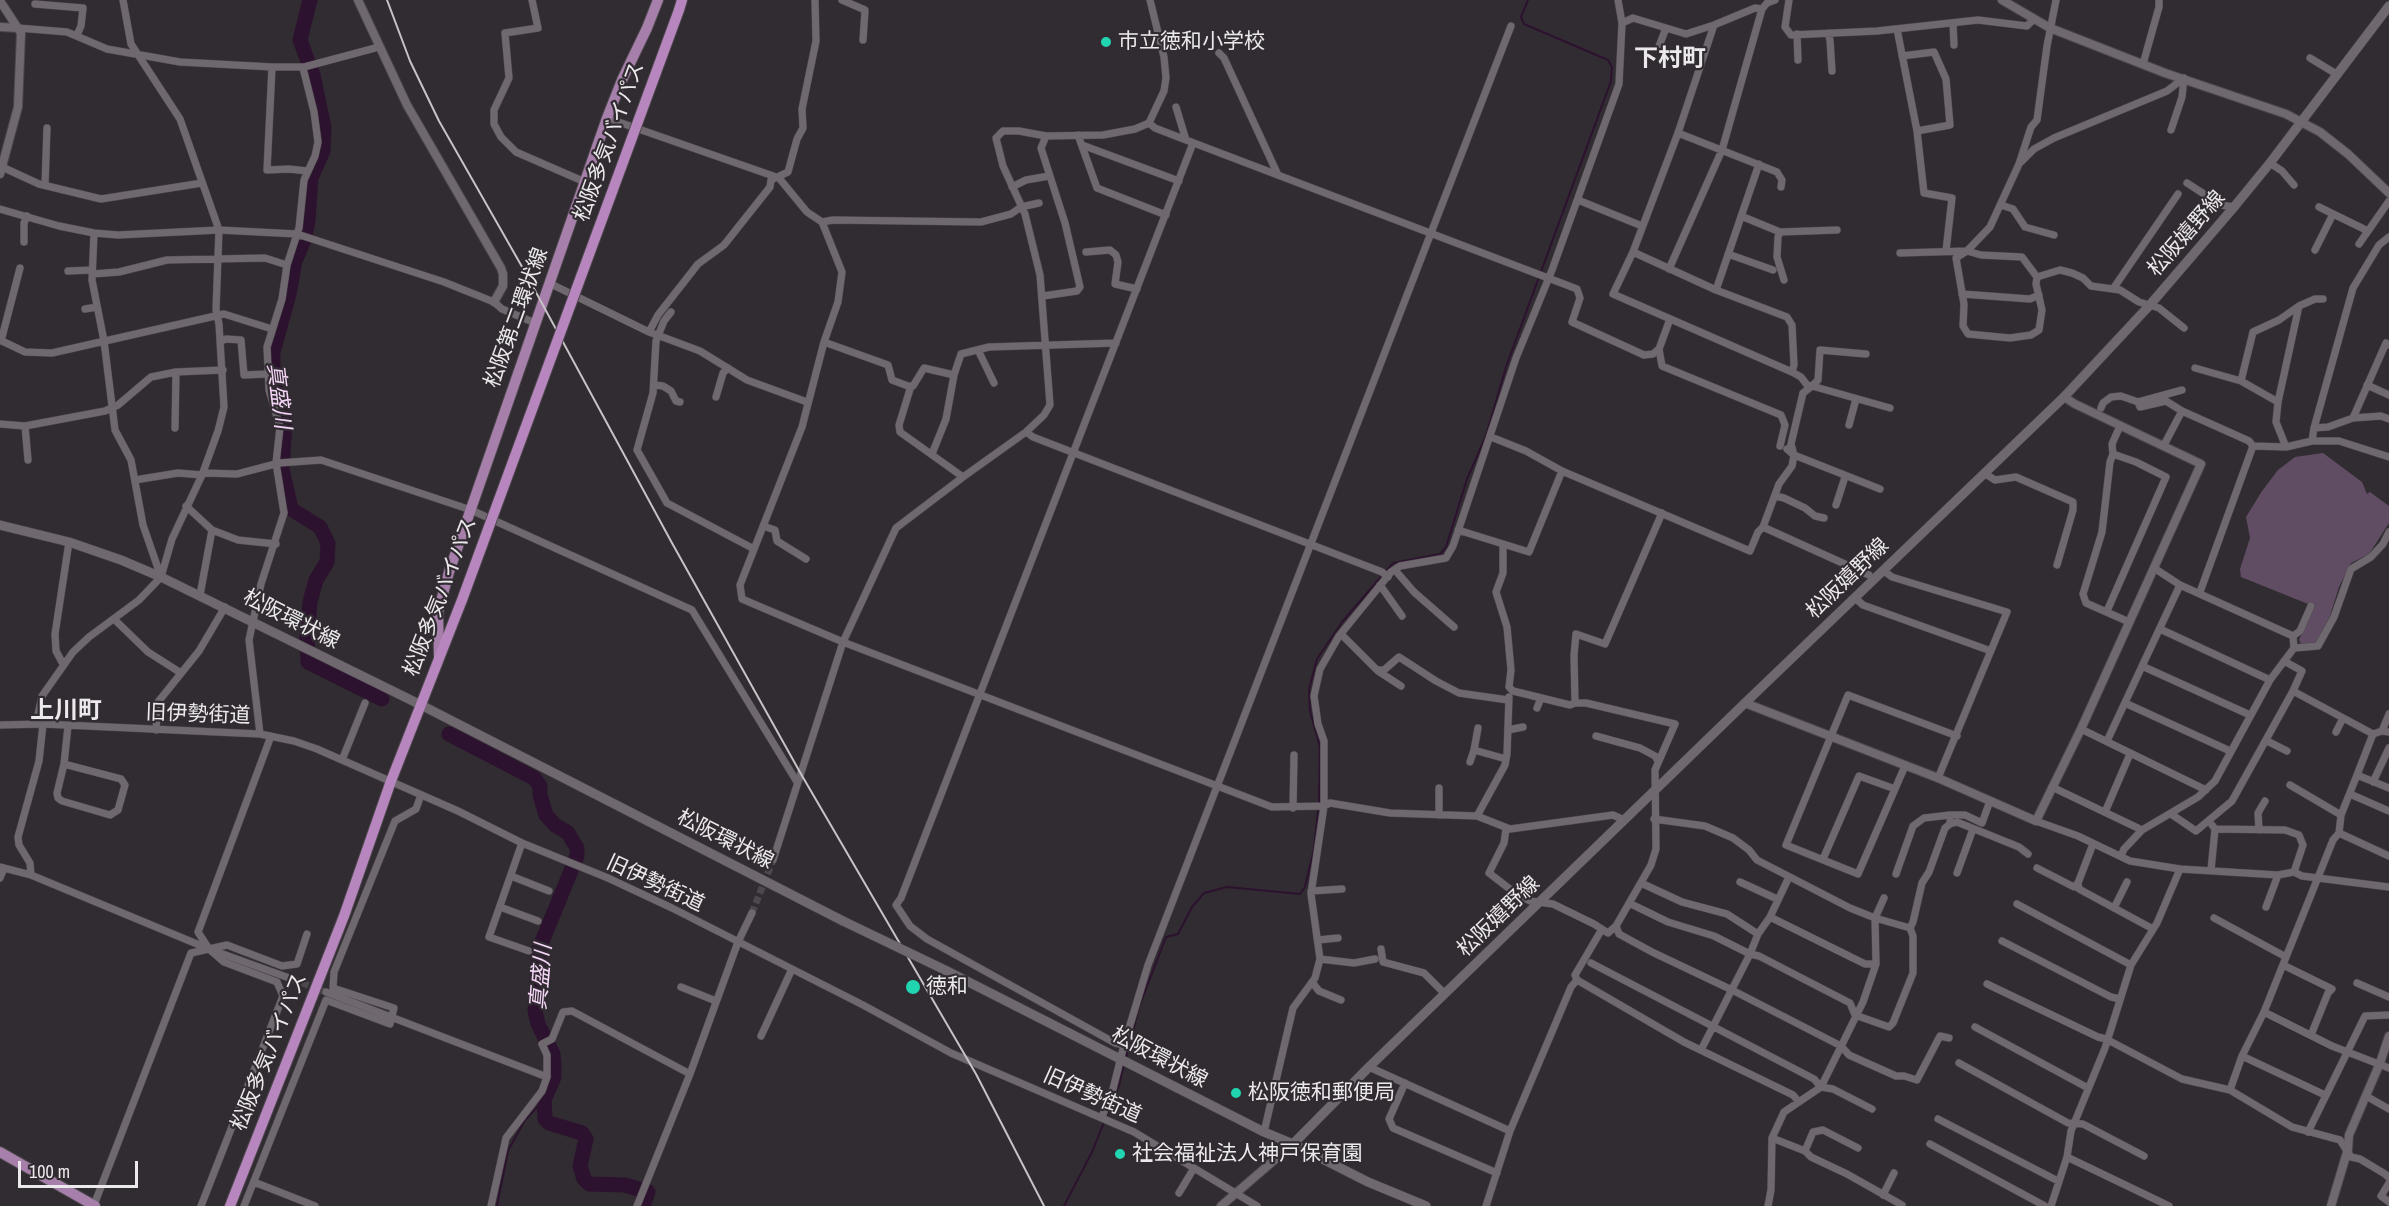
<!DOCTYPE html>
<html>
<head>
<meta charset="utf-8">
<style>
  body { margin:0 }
  #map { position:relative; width:2389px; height:1206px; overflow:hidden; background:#312c31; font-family:"Archivo Narrow",sans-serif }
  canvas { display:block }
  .scale { position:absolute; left:18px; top:1161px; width:120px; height:27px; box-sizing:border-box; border:3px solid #ece9ec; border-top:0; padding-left:8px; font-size:18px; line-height:21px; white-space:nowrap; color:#ece9ec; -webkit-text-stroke:4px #312c31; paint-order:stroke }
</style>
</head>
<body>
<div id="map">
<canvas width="2389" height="1206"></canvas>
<div class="scale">100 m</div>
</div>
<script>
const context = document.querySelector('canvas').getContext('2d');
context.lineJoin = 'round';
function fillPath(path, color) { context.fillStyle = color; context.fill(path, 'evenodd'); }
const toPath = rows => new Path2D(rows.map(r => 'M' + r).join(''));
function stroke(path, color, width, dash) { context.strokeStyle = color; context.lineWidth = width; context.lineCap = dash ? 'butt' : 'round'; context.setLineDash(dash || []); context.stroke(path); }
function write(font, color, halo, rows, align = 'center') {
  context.font = font + ' "Archivo Narrow","Noto Sans JP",sans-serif'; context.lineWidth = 4.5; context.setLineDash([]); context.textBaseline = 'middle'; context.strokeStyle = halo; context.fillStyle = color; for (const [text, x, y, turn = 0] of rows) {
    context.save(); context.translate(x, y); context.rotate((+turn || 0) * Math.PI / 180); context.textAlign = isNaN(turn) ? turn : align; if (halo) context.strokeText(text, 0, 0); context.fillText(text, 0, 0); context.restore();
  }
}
const green = toPath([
  [2323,453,2362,482,2367,494,2370,492,2389,506,2389,523,2369,554,2351,563,2339,587,2329,619,2316,643,2302,645,2299,640,2313,606,2241,577,2240,569,2250,538,2246,517,2262,491,2278,470,2295,457]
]);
const stream = toPath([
  [1126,1058,1139,1007,1166,937,1178,934,1192,907,1204,893,1227,887,1300,894,1305,887,1314,849,1319,802,1320,747,1310,711,1309,689,1317,659,1342,622,1393,563,1440,554,1446,547,1467,479,1486,436,1506,367,1611,81,1612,67,1608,60,1524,24,1521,17,1528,0],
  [497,1206,508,1151,525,1120,544,1100],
  [1064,1206,1092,1152,1119,1085,1124,1064]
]);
const river = toPath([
  [310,0,300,40,313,75,324,127,323,151,311,178,308,221,304,240,295,261,289,294,273,352,273,381,285,423,282,469,291,509,320,527,328,543,327,562,316,580,310,602,307,635,308,662,382,699],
  [449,734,534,778,540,786,540,795,546,815,555,825,568,833,577,848,577,856,539,949,535,1011,538,1024,553,1054,554,1065,554,1077,544,1100,545,1119,549,1123,582,1133,586,1139,580,1166,584,1179,589,1184,625,1185,648,1192,643,1206]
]);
const minorTunnel = toPath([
  [752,913,773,860],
  [292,979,326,992]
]);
const minor = toPath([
  [532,0,538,28,505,33,509,78,494,110,494,124,501,137,516,152,585,182],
  [842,0,865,10,863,40],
  [1789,0,1785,27,1791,35,1877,31,1978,20,2027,26,2033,20],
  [35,4,83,8,81,26,77,35],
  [1622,23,1633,18,1686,34,1714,25,1755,8,1762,9],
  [1953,23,1954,45],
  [18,28,67,32,107,49,180,62,272,67,304,67,379,47],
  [1897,29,1917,131,1924,193,1952,198,1946,251],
  [1828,33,1830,40,1832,71],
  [1797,34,1798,60],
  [1658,49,1666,28],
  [1219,53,1224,58,1278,175],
  [1902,56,1934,52,1946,79,1950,125,1917,131],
  [2310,58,2338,75],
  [2143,64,2159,7,2159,0],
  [272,67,267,170,289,169,307,171],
  [1176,107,1186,140],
  [607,118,779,178,807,212,822,222,842,272,838,302,824,342,802,427,740,585,742,599,843,642,1272,807,1324,806,1330,803,1390,813,1477,816,1510,829,1613,815,1624,820],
  [1149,123,1155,128,1186,140,1577,289,1580,298,1572,322,1644,355,1653,354,1659,349,1662,366,1781,415,1785,425,1780,446],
  [1678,133,1777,172,1782,180,1781,187],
  [1078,135,1097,188,1166,215],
  [1082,145,1179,181],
  [2021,162,2034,149,2054,138,2167,91,2184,78,2182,97,2171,130],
  [2270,163,2282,171,2294,185],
  [2,167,39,184,101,199,202,183],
  [2187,183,2221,205,2234,207],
  [45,185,47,128],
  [1012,187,1026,180,1049,176],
  [1578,200,1642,226],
  [2001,205,2013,209,2025,227,2054,235],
  [2319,207,2368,231],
  [0,209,59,226,94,233,118,235,219,230,297,234,444,282,494,302,502,309,535,323],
  [1741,216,1780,232,1837,230],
  [822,222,833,220,981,222,1011,214,1021,207,1039,203],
  [1780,232,1778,237,1777,257,1784,280],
  [94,233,92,280,104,341,115,430,131,460,143,525,161,577],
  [24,242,24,223,27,216],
  [2359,244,2389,201],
  [2315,250,2333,214],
  [1086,252,1110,250,1116,255,1118,262,1115,284,1137,289],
  [1633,252,1716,290,1787,317,1792,325,1794,365,1792,372,1613,294,1633,252,1678,133,1714,25],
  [1900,253,1967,251,1981,255,2022,257,2037,277,2036,284,2042,310,2039,330,2031,335,2010,338,1968,334,1963,326,1964,304,1956,258,1967,251,1990,227,2019,164,2031,127,2037,120,2047,46,2056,0],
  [1728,254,1773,270],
  [1669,269,1722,150,1762,9,1767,3,1775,0],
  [68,271,92,270],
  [92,274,119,272,167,260,265,258,287,265],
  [2037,277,2060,270,2072,273,2083,278,2091,286,2120,290,2139,302,2159,308,2184,328],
  [551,284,649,332,700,351,747,380,807,402],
  [2113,289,2178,194],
  [1716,290,1759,164],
  [1962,294,2030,299,2039,295],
  [1043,296,1077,291,1080,287,1065,223,1041,148,1046,136],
  [2299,306,2315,299,2323,299],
  [85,309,97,307],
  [671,312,664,321,656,341,653,393,637,450,667,503,754,549],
  [649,332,658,315,698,264,724,245,770,187,771,180,788,172,797,139,803,128,802,109,816,41,815,0],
  [0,340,25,352,52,353,224,314,272,329],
  [1,341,20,268],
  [221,341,226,339,241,340,244,375,266,374],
  [824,342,888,365,892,380,908,386,913,386,924,368,954,375,961,354,989,347,1116,343],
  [1659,349,1670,319],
  [978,350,994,383],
  [2195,368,2241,381],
  [1792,372,1801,377,1807,385,1812,386,1818,380,1820,350,1866,354],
  [655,385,663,386,671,391,676,401,680,402],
  [2367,385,2389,395],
  [911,386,899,425,900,432,963,477],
  [716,397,723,373,728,368],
  [2138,402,2182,390],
  [2278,402,2241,381,2253,332,2279,320,2299,306,2278,402,2276,422,2286,447],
  [2101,408,2103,403,2111,397,2121,396,2138,402,2140,407,2166,401,2182,411],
  [2353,418,2381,416,2389,419],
  [0,424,25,426,105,411,118,405,151,377,176,372,223,370],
  [1849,425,1856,399],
  [25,426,28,460],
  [175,428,176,372],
  [2314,428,2353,288,2379,245,2389,237],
  [1026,432,1033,437,1382,572,1388,577],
  [1491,437,1526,451,1562,471,1750,551,1758,532,1763,527],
  [2312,441,2314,428,2328,427,2353,418,2386,343,2389,345],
  [2164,445,2182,411,2249,441,2253,446,2286,447,2312,441,2339,441,2389,457],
  [1787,449,1794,455,1880,489],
  [932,454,946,419,954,375],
  [2113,454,2110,462,2102,532,2083,594,2086,603,2129,622],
  [203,473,237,474,279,463,321,460,471,510,692,610,797,782],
  [1984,473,1995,480,2016,477,2073,502,2073,510,2057,565],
  [135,480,178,473,202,475],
  [1775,496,1784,498,1805,508,1815,516,1824,518],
  [1836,505,1845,477],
  [186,506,212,530,238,540,276,544],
  [763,526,775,530,777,541,806,559],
  [1458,530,1529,552,1562,471],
  [1503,544,1503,573,1496,592,1507,627,1511,670,1509,687,1513,691,1570,705,1575,703],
  [1395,570,1414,592,1454,627],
  [1884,571,1892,577,2007,612,1938,778],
  [1869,575,1763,527,1779,484,1792,466,1794,455,1791,444,1803,393,1812,386,1890,408],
  [1380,585,1402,616],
  [2200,592,2253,446],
  [200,595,212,530],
  [1855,598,1863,605,1991,651],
  [2107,611,2166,477,2136,462,2113,454,2112,444,2120,426],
  [114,619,148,652,181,673],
  [2160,629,2270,680],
  [1339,636,1343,636,1377,670,1384,670,1399,657,1436,681,1459,693,1508,700],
  [2293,636,2300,631,2311,606],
  [2294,648,2318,646,2334,617,2351,569,2371,557,2383,544,2389,532],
  [2284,661,2302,671,2293,691,2373,734,2382,731,2389,732],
  [63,664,56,651,55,634,69,542],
  [2142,666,2250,715],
  [1378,671,1401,686],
  [2125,703,2230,751],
  [1537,708,1541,698],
  [36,724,42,696,73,652,89,637,139,600,161,577,172,539,202,475,218,431,224,407,219,324,216,310,219,230,180,119,131,44,123,0],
  [0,725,43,724,260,734,294,741,317,749,458,811,522,843,608,878,672,908,863,1005,951,1053,1134,1132,1257,1206],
  [2081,729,2206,790],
  [156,730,158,702,199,651,225,607],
  [1508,730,1523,727],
  [2382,731,2389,714],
  [2336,732,2343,718],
  [260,734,249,640,261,584,284,513,276,463,280,427,269,390,267,347,282,299,287,265,299,228,304,180,315,156,318,142,314,112,303,68],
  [1596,736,1640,748,1655,756,1658,761],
  [2107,741,2180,585],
  [2267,741,2287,751],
  [1474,750,1478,728],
  [342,760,365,703],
  [1470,762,1474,750,1506,759],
  [64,764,121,779,125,785,118,810,110,815,62,801,58,798,57,793,64,764,68,726],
  [1905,766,1858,874,1786,845,1848,695,1957,736],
  [2357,775,2373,734],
  [2373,782,2389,748],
  [2290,785,2341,815],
  [2052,787,2142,830],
  [1439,788,1439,815],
  [2350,794,2389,811],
  [1293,808,1294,755],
  [2105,812,2130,754],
  [2171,814,2196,831,2232,801,2293,691],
  [1477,816,1505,765,1507,754,1509,697],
  [1654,819,1705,826,1733,838,1749,850,1757,860,1850,908,1875,918,1876,964,1863,1002,1821,1087,1784,1112,1772,1138,1771,1190,1768,1206],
  [1950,821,1950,824,1957,822,2019,847,2028,854],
  [2036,821,2078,836,2130,861,2180,869,2278,875,2294,872,2302,876,2389,887],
  [1506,829,1504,843,1489,873,1515,893,1530,901,1553,904,1594,924,1608,933,1616,926,1651,865,1656,849,1655,770,1675,724,1586,703,1575,703,1574,655,1576,634,1605,644,1662,513],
  [2215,829,2285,830,2299,835,2303,845,2294,872],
  [2259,830,2258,813,2265,801],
  [2339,833,2389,856],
  [522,843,489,937,529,951],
  [2093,844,2078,883,2079,889,2153,929],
  [2121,856,2124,849,2142,830,2198,797,2215,781,2270,680,2294,648,2293,636,2180,585,2154,568],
  [1823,859,1859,776,1895,789],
  [773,860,843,642,896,528,963,477,1026,432,1044,415,1050,405,1040,275,1025,214,1003,166,996,138,1003,131,1019,131,1046,136,1103,135,1135,129,1149,123,1164,91,1166,78,1164,57,1150,0],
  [0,867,31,875,209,949,292,979],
  [2037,868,2074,887,2078,883],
  [2211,870,2215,829,2212,825],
  [1957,873,1973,829],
  [1896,874,1913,826,1924,818,1950,815,1965,815,1982,823,1990,801],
  [31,875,30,863,19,845,18,837,39,761,43,724],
  [511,876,549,891],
  [1789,877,1770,917,1865,964,1876,964],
  [0,878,4,868],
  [1740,882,1777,899],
  [1641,883,1682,902,1727,914,1758,934],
  [1311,891,1342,889],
  [1884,898,1875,918,1910,928],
  [1631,904,1668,922,1714,936,1750,954,1759,956,1850,1003,1855,1015,1889,1027,1893,1023,1913,973,1913,936,1910,928,1913,922,1922,883,1929,872,1945,828,1950,824],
  [2017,904,2131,965],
  [500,907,538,921],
  [2266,907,2278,875],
  [2114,908,2127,882],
  [2214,918,2286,957],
  [1616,926,1619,934,1652,952,1732,990,1841,1046,1849,1055,1896,1076,1904,1076,1917,1080,1940,1036,1949,1038],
  [1318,940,1338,938],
  [2002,941,2111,997,2120,999],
  [1381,949,1383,962,1424,973,1445,994],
  [1320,959,1354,963,1375,959],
  [1591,963,1814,1079,1821,1087,1833,1089,1872,1109],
  [2283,965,2332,989,2328,993,2311,1035],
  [1577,980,1684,1042,1793,1095,1799,1102],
  [1312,982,1319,991,1341,1000],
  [2357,983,2389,997],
  [1987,984,2098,1037,2106,1039,2182,1079,2230,1090,2292,1127,2340,1140,2351,1157,2360,1159,2385,1174,2389,1178],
  [681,987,716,1001],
  [326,992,547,1077],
  [2264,1012,2332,1046,2389,1068],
  [1975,1027,2088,1088],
  [761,1036,792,969],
  [1124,1045,1115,1043,927,939,910,926,896,905,901,898,1193,143],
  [1701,1050,1750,954,1758,934,1770,917],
  [2242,1056,2325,1095],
  [1959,1063,2068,1123,2083,1124,2144,1156],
  [1369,1067,1510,1131],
  [1405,1083,1389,1119,1393,1128,1497,1173],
  [2230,1090,2242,1056,2264,1012,2333,840,2339,833,2341,815,2357,775,2389,788],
  [2366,1096,2389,1109],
  [1102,1117,1113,1089,1124,1045,1148,965,1511,26],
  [1938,1119,2058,1181],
  [1264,1132,1293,1008,1315,978,1320,959,1311,894,1324,806,1324,741,1318,724,1314,696,1320,669,1339,636,1391,572,1400,566,1446,558,1453,546,1516,358,1552,270,1619,84,1622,23,1618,0],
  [2308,1132,2365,1016,2389,1015],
  [1772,1138,1805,1151,1811,1157,1847,1174,1902,1205],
  [1930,1144,2045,1206],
  [1805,1151,1813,1132,1823,1130,1858,1148],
  [2067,1157,2169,1206],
  [254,1182,315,1206],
  [2389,1183,2381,1196,2389,1202],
  [1179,1193,1194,1168],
  [1883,1195,1894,1173],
  [94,1205,191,953,227,945,282,966,297,964,307,934],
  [201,1206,283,996,277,982,224,962,209,949,198,932,271,736],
  [244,1206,326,1000,390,1024,394,1008,333,988,334,972,395,821,416,809,421,795],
  [491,1206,506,1138,542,1091,547,1077,547,1055,542,1044,552,1039,563,1012,572,1011,690,1074],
  [637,1206,690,1074,738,942,752,913],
  [1486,1206,1510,1131,1571,987,1577,980,1575,975,1602,929],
  [2051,1206,2067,1157,2071,1131,2105,1048,2131,965,2157,923,2180,869]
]);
const tertiary = toPath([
  [358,0,407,105,501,268,503,274,503,286,494,302],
  [2002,0,2050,28,2165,73,2286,114,2320,132,2348,154,2389,193],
  [0,1,21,33,18,107,0,174],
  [0,27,18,28],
  [1745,703,1938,778,2036,821,2081,729,2201,464,2075,404,2064,397],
  [1221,1206,1293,1144],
  [2331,1206,2348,1149,2349,1135,2380,1063,2389,1036]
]);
const secondary = toPath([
  [0,525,69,542,121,560,161,577,421,705,843,921],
  [945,970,1264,1132,1293,1144,1368,1182,1426,1206],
  [1293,1144,1369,1067,1745,703,2064,397,2149,306,2234,207,2270,163,2389,6]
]);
const primary = toPath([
  [439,657,438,612,449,572,607,118,622,80,647,28,658,0],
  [0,1152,95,1206]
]);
const trunk = toPath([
  [679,10,682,0],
  [230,1206,344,916,391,781,462,600]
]);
const rail = toPath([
  [387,0,410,61,439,121,525,272,672,543,801,774,976,1074,1044,1206]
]);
const secondaryBridge = toPath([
  [843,921,945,970]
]);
const trunkBridge = toPath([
  [462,600,679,10]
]);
const markers = [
  [1106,42,6,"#20d5b0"],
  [913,987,8,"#20d5b0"],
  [1236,1093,6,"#20d5b0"],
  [1120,1154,6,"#20d5b0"]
];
const poiNames = [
  ["市立徳和小学校",1118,42],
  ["徳和",926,987],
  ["松阪徳和郵便局",1248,1093],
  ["社会福祉法人神戸保育園",1132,1154]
];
const streetNames = [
  ["松阪多気バイパス",610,142,-70],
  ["松阪嬉野線",2187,234,-49],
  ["松阪第二環状線",517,318,-70],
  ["松阪嬉野線",1848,579,-44],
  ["松阪多気バイパス",441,597,-69],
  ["松阪環状線",291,620,27],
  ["旧伊勢街道",198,715,2],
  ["松阪環状線",725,840,27],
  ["旧伊勢街道",655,884,25],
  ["松阪嬉野線",1499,917,-44],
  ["松阪多気バイパス",270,1052,-68],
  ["松阪環状線",1159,1058,28],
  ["旧伊勢街道",1092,1096,24]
];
const waterNames = [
  ["真盛川",278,396,83],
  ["真盛川",542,977,-85]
];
const quarterNames = [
  ["下村町",1670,60],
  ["上川町",66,712]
];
fillPath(green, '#614d63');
stroke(stream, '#2d122f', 2);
stroke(river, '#2d122f', 15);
stroke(minorTunnel, '#4d484d', 7, [7, 3.5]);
stroke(minor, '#4c474c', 8);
stroke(tertiary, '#4c474c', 10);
stroke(secondary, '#4c474c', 10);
stroke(primary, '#4c474c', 12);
stroke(trunk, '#4c474c', 12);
stroke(minor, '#6f696f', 7);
stroke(tertiary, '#6f696f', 8);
stroke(secondary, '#6f696f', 9);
stroke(primary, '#a67faa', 10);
stroke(trunk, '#b886be', 10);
stroke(rail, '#c6c2c6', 2);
stroke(secondaryBridge, '#4c474c', 10, []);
stroke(trunkBridge, '#4c474c', 12, []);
stroke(secondaryBridge, '#6f696f', 9);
stroke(trunkBridge, '#b886be', 10);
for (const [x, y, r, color] of markers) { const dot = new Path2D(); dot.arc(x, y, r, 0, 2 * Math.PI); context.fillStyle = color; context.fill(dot); stroke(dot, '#312c31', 2); }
write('21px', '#ece9ec', '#312c31', poiNames, 'left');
write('21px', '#ece9ec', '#312c31', streetNames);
write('italic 22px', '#f6d6f8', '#312c31', waterNames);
write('bold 24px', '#ece9ec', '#312c31', quarterNames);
</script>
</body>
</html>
